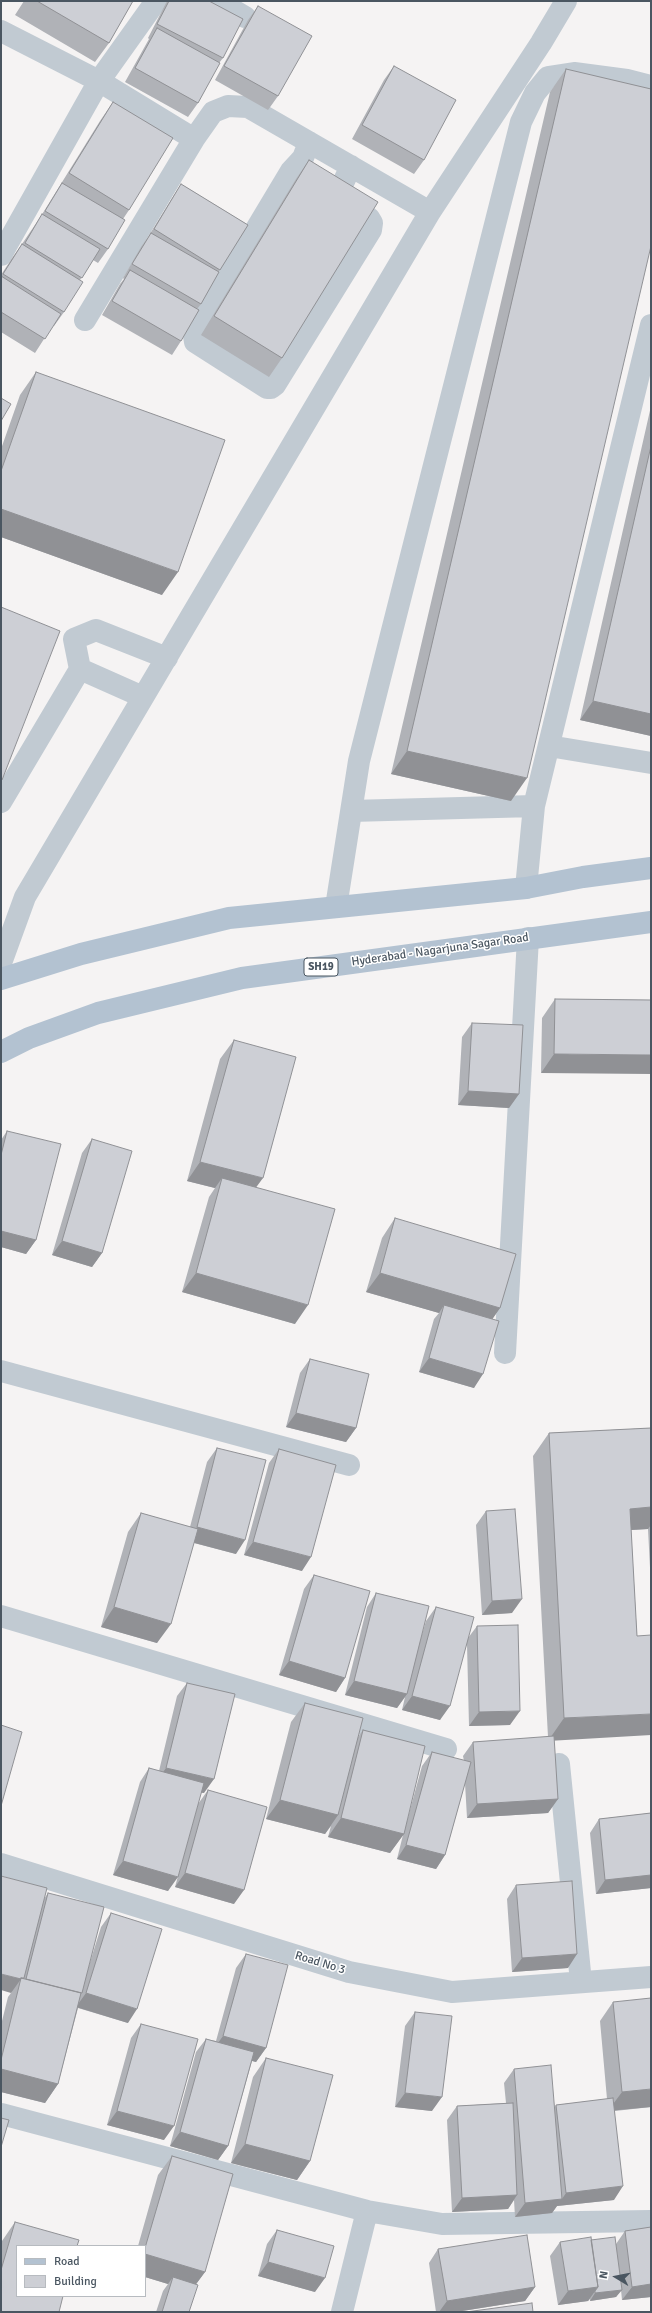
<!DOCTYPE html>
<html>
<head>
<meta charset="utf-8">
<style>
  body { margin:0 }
  #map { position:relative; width:652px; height:2313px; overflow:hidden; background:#f5f3f3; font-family:Signika,sans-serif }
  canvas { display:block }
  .frame { position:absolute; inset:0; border:2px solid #4a5661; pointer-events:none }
  .legend { position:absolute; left:16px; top:2245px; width:130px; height:52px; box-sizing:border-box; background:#fff; border:1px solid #b7bbc0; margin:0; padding:5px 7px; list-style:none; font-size:12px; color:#4a5661 }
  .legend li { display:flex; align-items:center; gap:8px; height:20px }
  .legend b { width:20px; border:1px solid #b7bbc0 }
  .north { position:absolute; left:596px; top:2257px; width:40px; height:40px; -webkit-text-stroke:3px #fff; paint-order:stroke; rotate:280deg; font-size:11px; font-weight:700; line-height:16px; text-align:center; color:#4a5661 }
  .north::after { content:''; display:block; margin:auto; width:14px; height:18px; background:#4a5661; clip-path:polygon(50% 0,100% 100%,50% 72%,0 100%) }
</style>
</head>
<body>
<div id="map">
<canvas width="652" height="2313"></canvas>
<div class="frame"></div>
<ul class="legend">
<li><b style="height:5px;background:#b3c2d1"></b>Road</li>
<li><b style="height:11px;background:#cdcfd5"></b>Building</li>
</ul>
<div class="north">N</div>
</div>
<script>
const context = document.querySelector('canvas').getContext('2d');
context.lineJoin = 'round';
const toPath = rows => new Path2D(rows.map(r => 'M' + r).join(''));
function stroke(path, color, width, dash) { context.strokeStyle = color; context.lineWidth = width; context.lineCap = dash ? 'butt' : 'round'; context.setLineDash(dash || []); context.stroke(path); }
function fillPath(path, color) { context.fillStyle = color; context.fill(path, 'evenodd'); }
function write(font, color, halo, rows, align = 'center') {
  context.font = font + ' Signika,sans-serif'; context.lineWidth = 3; context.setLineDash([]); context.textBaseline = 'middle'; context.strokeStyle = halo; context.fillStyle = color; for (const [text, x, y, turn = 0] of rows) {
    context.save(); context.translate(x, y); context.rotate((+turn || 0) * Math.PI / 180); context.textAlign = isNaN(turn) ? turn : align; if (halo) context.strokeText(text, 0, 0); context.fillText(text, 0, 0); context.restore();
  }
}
const minor = toPath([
  [218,1,245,17],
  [1,31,99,81,194,139],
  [309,142,303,158,291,171,195,331,194,336,195,342,267,388,271,388,275,385,371,230,372,223,369,218,337,196,351,166],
  [1,255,99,81,156,1],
  [85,320,194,139,213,112,228,106,248,107,430,212],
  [143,697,80,669,74,639,96,630,167,658],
  [549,746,651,763],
  [1,802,80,669],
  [351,811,534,806],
  [526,888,534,806,651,325],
  [336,907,359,761,521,122,535,93,548,77,574,73,627,80,651,86],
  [1,963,25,897,430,212,541,43,566,1],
  [505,1353,528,938],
  [1,1371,349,1465],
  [1,1616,446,1749],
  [559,1764,581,1982],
  [1,1864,349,1972,452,1992,651,1977],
  [1,2114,367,2211,442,2224,651,2221],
  [342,2312,367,2211]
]);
const major = toPath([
  [1,979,81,954,229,918,526,888,583,877,651,868],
  [1,1052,29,1038,98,1013,242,978,651,922]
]);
const wall = toPath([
  [24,1,133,1,109,43,95,62,15,15],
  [167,1,209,1,223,58,219,63,198,103,188,117,125,82,149,39,148,38],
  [258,6,278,96,268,110,215,80,248,20],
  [394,66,424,160,414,174,352,139,384,80],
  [566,69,511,801,391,774,550,92],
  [113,102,129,210,123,219,108,249,98,263,93,260,80,280,64,312,54,326,53,325,35,353,1,332,1,275,12,258,22,244,41,216,100,121],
  [309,160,282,358,269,377,201,335,296,179],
  [181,184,248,225,219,271,201,304,197,309,181,341,172,355,102,315,120,284,124,279,123,278,141,247,148,237,172,198],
  [36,372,162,595,1,537,1,449,20,395],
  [651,406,651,736,580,720],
  [555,999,651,1000,541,1073,542,1018],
  [472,1023,519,1094,509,1108,458,1105,462,1037],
  [234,1040,256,1187,295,1324,182,1292,209,1197,215,1188,187,1181,220,1059],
  [7,1131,36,1240,26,1254,1,1247,1,1140],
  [92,1139,102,1253,92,1267,52,1255,82,1153],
  [395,1218,500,1308,492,1319,474,1388,419,1372,434,1319,439,1313,366,1292,382,1238],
  [310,1359,356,1428,346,1442,286,1427,300,1373],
  [651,1428,651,1587,648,1529,631,1530,637,1636,554,1741,558,1799,548,1813,467,1818,465,1783,445,1855,436,1869,397,1859,403,1835,390,1853,328,1837,331,1826,325,1834,266,1819,291,1722,305,1703,358,1737,363,1730,407,1821,422,1766,432,1752,464,1761,463,1756,473,1742,548,1737,533,1456,549,1433],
  [217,1448,236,1554,194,1543,157,1643,101,1627,128,1532,141,1513,190,1527,207,1462],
  [279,1449,302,1571,244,1555,269,1463],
  [486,1511,512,1613,482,1615,476,1525],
  [314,1575,345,1678,336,1692,279,1675,304,1589],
  [376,1593,420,1641,426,1621,436,1607,468,1638,477,1626,510,1725,469,1726,467,1644,440,1720,402,1710,405,1697,397,1708,345,1695,367,1607],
  [187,1683,204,1793,201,1793,168,1891,113,1875,140,1782,149,1768,159,1771,177,1696],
  [208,1790,234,1904,175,1887,198,1804],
  [651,1813,651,1888,596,1894,590,1833,599,1819],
  [516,1885,568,1968,512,1972,507,1899],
  [48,1893,87,1972,101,1927,111,1913,128,2023,78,2008,58,2084,45,2103,1,2092,1,2025,8,1997,11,1993,44,1899],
  [246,1954,266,2048,256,2062,252,2061,228,2146,218,2160,170,2146,196,2052,206,2039,216,2041,236,1968],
  [613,2002,651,2107,615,2111,614,2200,557,2206,552,2213,515,2217,514,2200,508,2209,452,2212,447,2120,457,2106,506,2103,504,2083,514,2069,554,2108,556,2105,607,2099,600,2021],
  [415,2012,432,2111,395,2107,405,2026],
  [141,2024,164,2140,107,2125,131,2038],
  [266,2058,310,2161,297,2180,231,2163,253,2077],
  [172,2156,205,2272,196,2284,189,2312,156,2312,163,2291,168,2284,145,2277,145,2246,138,2246,158,2175],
  [15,2222,1,2312,1,2243,2,2241],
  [651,2227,651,2297,622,2300,621,2290,616,2297,590,2301,590,2299,588,2301,558,2305,550,2256,560,2242,591,2240,616,2244,625,2231],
  [277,2230,315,2292,258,2276,267,2244],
  [438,2249,535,2287,525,2301,456,2312,436,2312,429,2263]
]);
const shadedWall = toPath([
  [1,509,178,572,162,595,1,537],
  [593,701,651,714,651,736,580,720],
  [407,751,527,778,511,801,391,774],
  [554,1054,651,1055,651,1074,541,1073],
  [468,1091,519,1094,509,1108,458,1105],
  [200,1162,263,1178,249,1197,222,1178,215,1188,187,1181],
  [1,1231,36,1240,26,1254,1,1247],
  [62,1241,102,1253,92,1267,52,1255],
  [196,1273,308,1305,295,1324,182,1292],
  [380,1273,500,1308,487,1327,444,1305,439,1313,366,1292],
  [429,1358,483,1374,474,1388,419,1372],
  [296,1413,356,1428,346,1442,286,1427],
  [651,1507,651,1525,648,1529,614,1531,630,1509],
  [197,1527,245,1540,236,1554,187,1541],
  [253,1542,311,1557,302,1571,244,1555],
  [522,1599,512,1613,482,1615,492,1601],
  [114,1607,171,1624,157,1643,101,1627],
  [289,1661,345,1678,336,1692,279,1675],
  [354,1681,407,1694,397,1708,345,1695],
  [412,1696,450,1706,440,1720,402,1710],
  [520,1711,510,1725,469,1726,479,1712],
  [651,1714,651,1735,548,1741,564,1718],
  [166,1768,214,1779,204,1793,156,1782],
  [558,1799,548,1813,467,1818,477,1804],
  [280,1800,338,1815,325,1834,266,1819],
  [341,1818,404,1834,390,1853,328,1837],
  [406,1845,445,1855,436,1869,397,1859],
  [123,1861,178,1877,168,1891,113,1875],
  [185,1873,244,1890,234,1904,175,1887],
  [651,1875,651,1888,596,1894,605,1880],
  [577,1954,568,1968,512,1972,522,1958],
  [1,1974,21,1979,11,1993,1,1990],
  [86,1993,137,2009,128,2023,76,2007],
  [223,2036,266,2048,256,2062,213,2050],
  [1,2069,58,2084,45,2103,1,2092],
  [651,2089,651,2107,608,2111,622,2092],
  [405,2093,442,2097,432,2111,395,2107],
  [117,2111,174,2126,164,2140,107,2125],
  [180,2132,228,2146,218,2160,170,2146],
  [245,2144,310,2161,297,2180,231,2163],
  [623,2186,614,2200,557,2206,552,2213,515,2217,525,2203,562,2199,566,2193],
  [517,2195,508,2209,452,2212,462,2198],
  [145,2254,205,2272,191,2291,173,2277,168,2284,145,2277],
  [268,2262,325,2278,315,2292,258,2276],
  [651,2284,651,2297,622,2300,632,2287],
  [535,2287,525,2301,456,2312,439,2312,447,2301],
  [598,2287,588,2301,558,2305,568,2291],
  [622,2290,616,2297,590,2301,595,2293]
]);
const building = toPath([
  [37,1,133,1,109,43,37,1],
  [169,1,209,1,243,19,223,58,157,24,169,1],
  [258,6,312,36,278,96,224,66,258,6],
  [157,28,220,63,198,103,135,68,157,28],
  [394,66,456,100,424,160,362,125,394,66],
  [566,69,651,89,651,246,527,778,407,751,566,69],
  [113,102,173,138,129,210,69,173,113,102],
  [309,160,378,202,282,358,214,316,309,160],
  [62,183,125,220,108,249,45,211,62,183],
  [181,184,248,225,220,270,154,229,181,184],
  [42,214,100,249,82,278,25,243,42,214],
  [151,233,219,272,201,304,132,264,151,233],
  [22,244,83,282,64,312,3,274,22,244],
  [130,270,199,310,181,341,112,301,130,270],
  [1,276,61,314,45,339,1,312,1,276],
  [36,372,225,440,178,572,1,509,1,471,36,372],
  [1,398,11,404,1,421,1,398],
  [651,446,651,714,593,701,651,446],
  [1,607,60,631,2,780,1,780,1,607],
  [555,999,651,1000,651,1055,554,1054,555,999],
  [472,1023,523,1025,519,1094,468,1091,472,1023],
  [234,1040,296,1057,263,1178,200,1162,234,1040],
  [7,1131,61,1144,36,1240,1,1231,1,1155,7,1131],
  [92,1139,132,1151,102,1253,62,1241,92,1139],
  [222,1178,335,1209,308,1305,196,1273,222,1178],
  [395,1218,516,1254,500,1308,380,1273,395,1218],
  [444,1305,499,1321,483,1374,429,1358,444,1305],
  [310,1359,369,1374,356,1428,296,1413,310,1359],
  [651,1428,651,1507,630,1509,637,1636,651,1635,651,1714,564,1718,549,1433,651,1428],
  [217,1448,266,1460,245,1540,197,1527,217,1448],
  [279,1449,336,1465,311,1557,253,1542,279,1449],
  [515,1509,522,1599,492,1601,486,1511,515,1509],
  [141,1513,198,1529,171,1624,114,1607,141,1513],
  [314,1575,370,1591,345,1678,289,1661,314,1575],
  [376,1593,429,1606,407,1694,354,1681,376,1593],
  [436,1607,474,1617,450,1706,412,1696,436,1607],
  [518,1625,520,1711,479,1712,477,1626,518,1625],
  [187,1683,235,1694,214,1779,166,1768,187,1683],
  [305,1703,363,1718,338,1815,280,1800,305,1703],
  [1,1725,22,1732,1,1806,1,1725],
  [363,1730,425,1746,404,1834,341,1818,363,1730],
  [554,1736,558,1799,477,1804,473,1742,554,1736],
  [432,1752,471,1762,445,1855,406,1845,432,1752],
  [149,1768,204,1783,178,1877,123,1861,149,1768],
  [208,1790,267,1807,244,1890,185,1873,208,1790],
  [651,1813,651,1875,605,1880,599,1819,651,1813],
  [1,1876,47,1888,24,1978,21,1978,21,1979,1,1974,1,1876],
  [572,1881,577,1954,522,1958,516,1885,572,1881],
  [48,1893,104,1907,82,1993,26,1979,48,1893],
  [111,1913,162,1929,137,2009,86,1993,111,1913],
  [246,1954,288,1965,266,2048,223,2036,246,1954],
  [21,1978,81,1993,58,2084,1,2069,1,2060,21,1978],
  [651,1998,651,2089,622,2092,613,2002,651,1998],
  [415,2012,452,2016,442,2097,405,2093,415,2012],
  [141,2024,198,2039,174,2126,117,2111,141,2024],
  [206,2039,254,2052,228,2146,180,2132,206,2039],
  [266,2058,333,2075,310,2161,245,2144,266,2058],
  [551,2065,562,2199,525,2203,514,2069,551,2065],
  [613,2098,623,2186,566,2193,556,2105,613,2098],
  [513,2103,517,2195,462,2198,457,2106,513,2103],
  [1,2118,9,2120,1,2147,1,2118],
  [172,2156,233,2174,205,2272,145,2254,145,2248,172,2156],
  [15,2222,79,2240,77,2246,17,2246,17,2296,63,2296,59,2312,1,2312,1,2270,15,2222],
  [651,2227,651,2284,632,2287,625,2231,651,2227],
  [277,2230,334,2246,325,2278,268,2262,277,2230],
  [527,2235,535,2287,447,2301,438,2249,527,2235],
  [591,2237,598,2287,568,2291,560,2242,591,2237],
  [615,2237,622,2290,595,2293,595,2291,598,2287,591,2240,615,2237],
  [173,2277,198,2285,189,2312,162,2312,173,2277],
  [532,2303,533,2312,466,2312,532,2303]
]);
const shields = [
  [321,967,34]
];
const shieldNames = [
  ["SH19",321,967]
];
const streetNames = [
  ["Hyderabad - Nagarjuna Sagar Road",440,950,-8],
  ["Road No 3",320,1963,17]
];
stroke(minor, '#c1cad2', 22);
stroke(major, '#b3c2d1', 22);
fillPath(wall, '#b0b2b7');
fillPath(shadedWall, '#909195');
fillPath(building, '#cdcfd5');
stroke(building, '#909195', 1);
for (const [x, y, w] of shields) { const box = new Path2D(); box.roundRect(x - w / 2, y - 9, w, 18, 3); context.fillStyle = '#fff'; context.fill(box); stroke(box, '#4a5661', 1); }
write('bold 11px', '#4a5661', null, shieldNames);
write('12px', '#4a5661', '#fff', streetNames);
</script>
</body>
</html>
